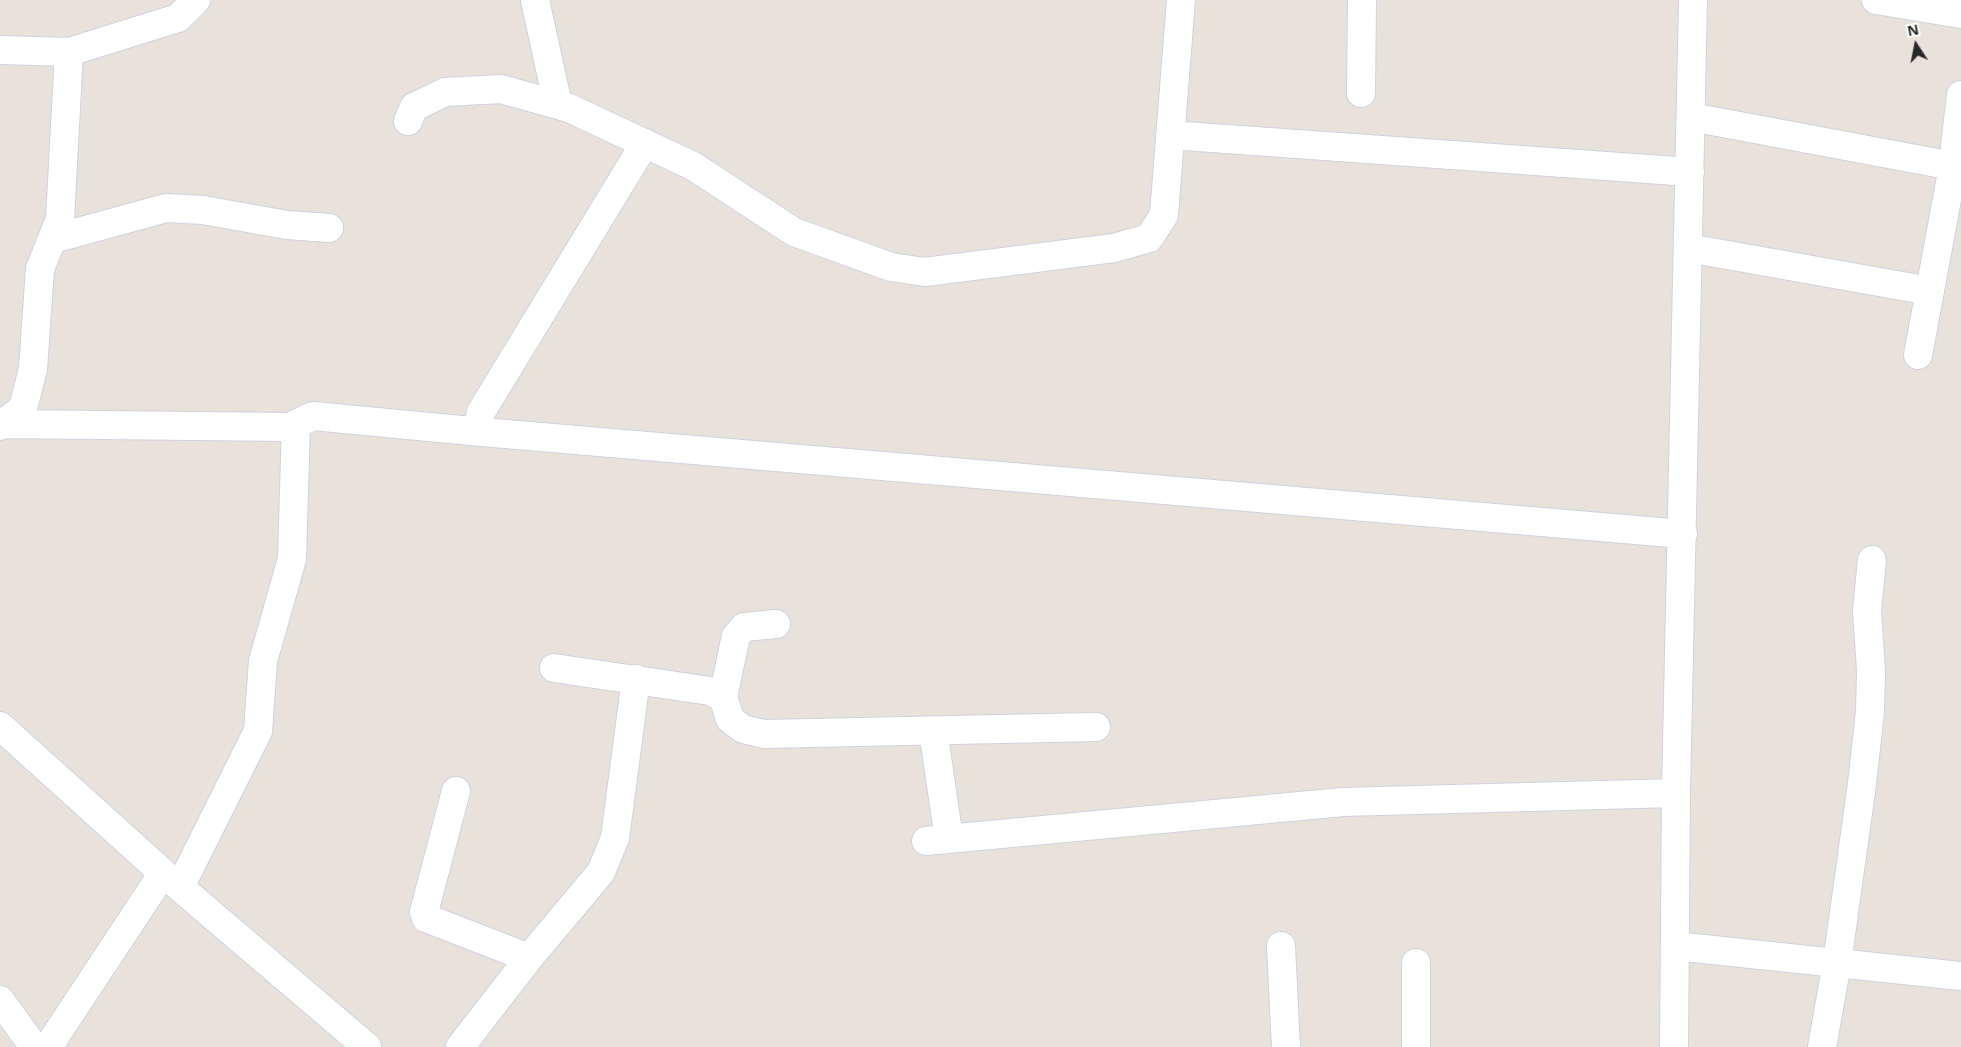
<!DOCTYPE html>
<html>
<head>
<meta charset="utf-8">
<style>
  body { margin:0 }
  #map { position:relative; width:1961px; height:1047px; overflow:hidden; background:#e9e2da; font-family:"Noto Sans",sans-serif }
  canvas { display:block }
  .north { position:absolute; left:1891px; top:20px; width:50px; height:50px; -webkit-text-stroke:4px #fff; paint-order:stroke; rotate:349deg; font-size:14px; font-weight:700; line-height:20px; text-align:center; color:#282828 }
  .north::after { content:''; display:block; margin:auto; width:18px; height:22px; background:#282828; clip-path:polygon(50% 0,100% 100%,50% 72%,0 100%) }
</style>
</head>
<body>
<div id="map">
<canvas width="1961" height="1047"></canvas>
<div class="north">N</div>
</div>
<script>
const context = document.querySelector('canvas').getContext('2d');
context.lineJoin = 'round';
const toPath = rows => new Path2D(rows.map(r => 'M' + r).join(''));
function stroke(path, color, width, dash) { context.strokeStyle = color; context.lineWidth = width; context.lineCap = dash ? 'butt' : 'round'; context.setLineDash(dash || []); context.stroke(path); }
const minor = toPath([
  [535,0,558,105],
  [1876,0,1961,14],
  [0,50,69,52,178,18,196,0],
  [1361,93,1362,0],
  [1691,117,1953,166],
  [408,121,414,107,445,92,501,89,569,108,693,166,794,232,891,267,925,272,1114,248,1149,238,1164,215,1181,0],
  [1170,135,1690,172],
  [645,143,481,412,479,422,482,432,1683,534],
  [53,239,166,208,203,210,287,225,329,228],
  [1688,248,1930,291],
  [1918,355,1952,172,1961,95],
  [5,424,290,427,313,416,482,432],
  [0,426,23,408,33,369,40,269,60,219,69,52],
  [554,668,710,691,723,697,730,719,743,729,764,734,1096,727],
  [723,697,736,636,744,627,776,624],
  [0,726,163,873,367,1047],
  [933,730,949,839],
  [456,791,424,912,426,918,529,958],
  [926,841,1343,802,1676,793],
  [180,887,258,731,263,661,292,559,296,424],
  [1281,946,1286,1047],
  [1675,946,1961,976],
  [0,1000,34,1047],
  [48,1047,163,873],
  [460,1047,529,958,601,872,615,838,636,679],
  [1416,1047,1416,963],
  [1674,1047,1676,793,1693,0],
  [1822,1047,1837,963,1862,784,1870,712,1871,671,1867,610,1872,560]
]);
stroke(minor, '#cfd3e0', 30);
stroke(minor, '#fff', 28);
</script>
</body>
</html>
